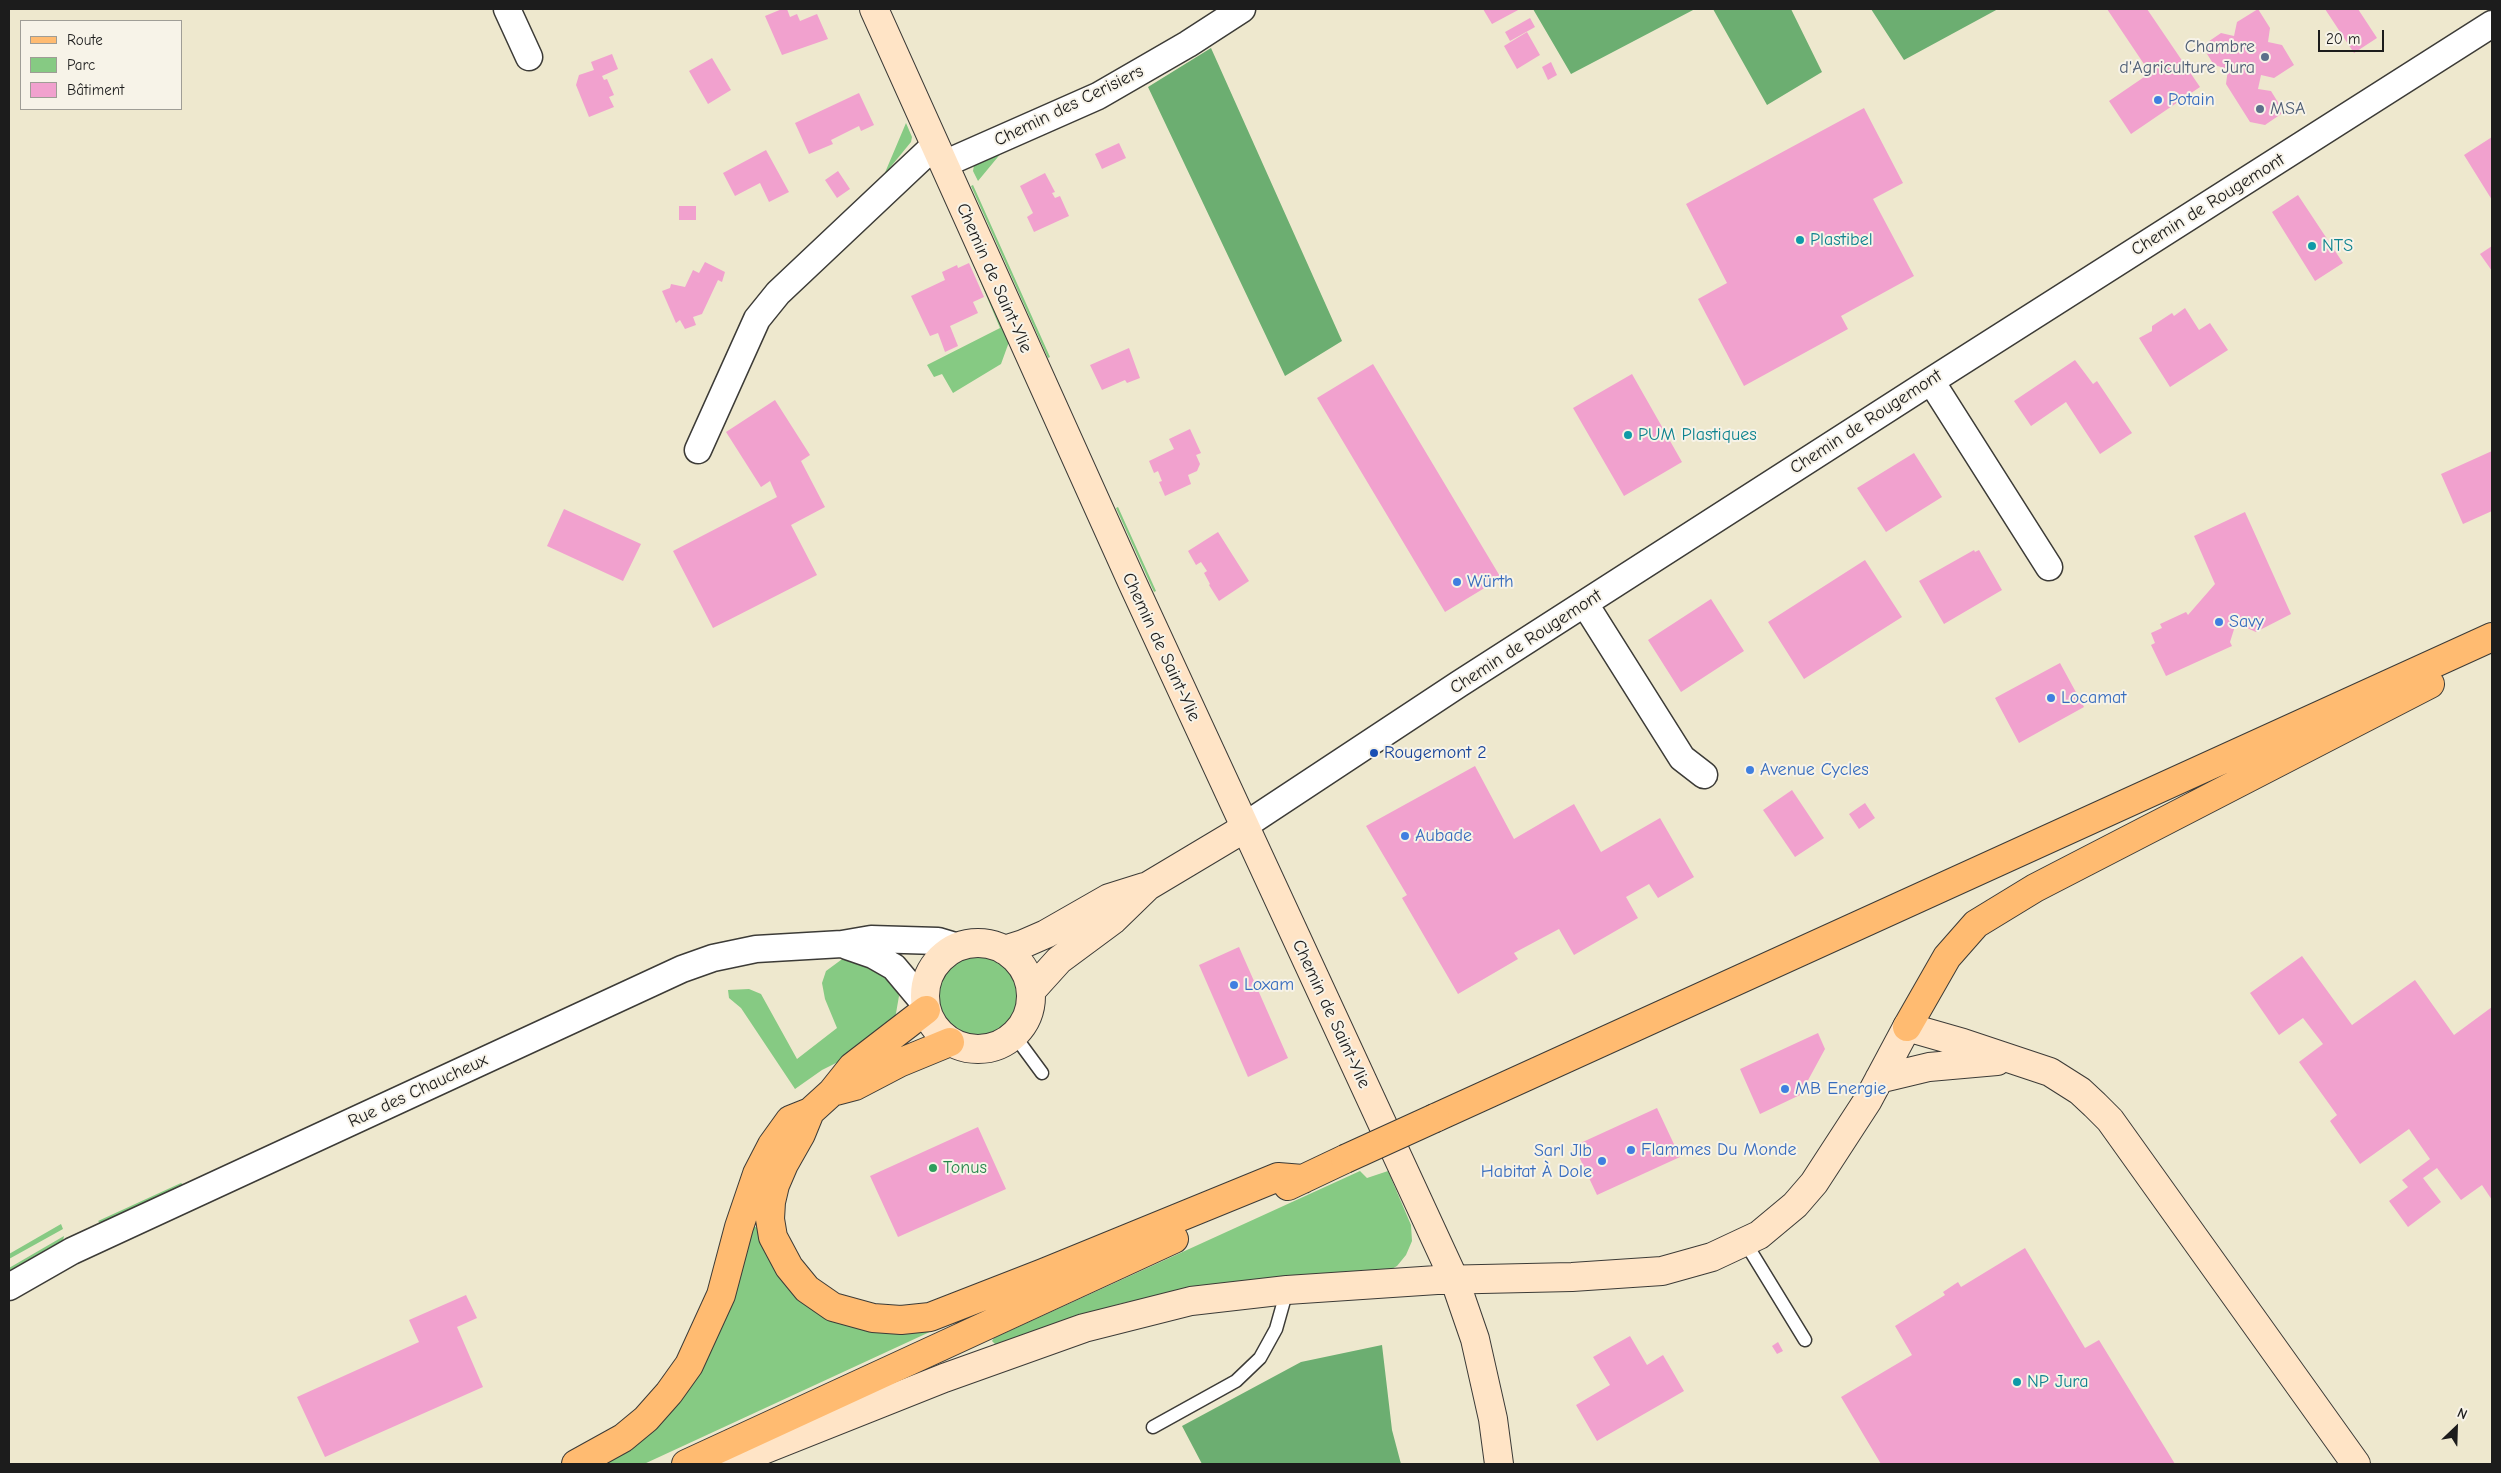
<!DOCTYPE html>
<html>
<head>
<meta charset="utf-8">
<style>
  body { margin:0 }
  #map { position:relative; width:2501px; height:1473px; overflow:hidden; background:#eee8ce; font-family:"Comic Neue",sans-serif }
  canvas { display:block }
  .frame { position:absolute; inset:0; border:10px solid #1c1c1c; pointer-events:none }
  .legend { position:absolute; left:20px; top:20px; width:162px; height:90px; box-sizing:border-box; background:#f7f3e8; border:1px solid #9f9d96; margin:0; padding:6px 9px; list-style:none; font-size:15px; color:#1c1c1c }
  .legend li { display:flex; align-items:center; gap:10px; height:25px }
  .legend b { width:25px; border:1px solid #9f9d96 }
  .north { position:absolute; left:2431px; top:1403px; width:50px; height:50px; -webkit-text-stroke:4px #f7f3e8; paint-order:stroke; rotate:24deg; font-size:14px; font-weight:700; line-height:20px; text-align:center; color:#1c1c1c }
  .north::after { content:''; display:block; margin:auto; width:18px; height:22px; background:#1c1c1c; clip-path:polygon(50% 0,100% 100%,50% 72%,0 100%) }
  .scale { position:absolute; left:2318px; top:30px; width:66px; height:22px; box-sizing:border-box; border:2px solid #1c1c1c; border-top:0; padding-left:6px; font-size:15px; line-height:18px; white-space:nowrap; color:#1c1c1c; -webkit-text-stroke:4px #f7f3e8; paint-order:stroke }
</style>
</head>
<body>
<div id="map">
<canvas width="2501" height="1473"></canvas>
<div class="frame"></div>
<ul class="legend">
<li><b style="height:6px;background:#ffbb71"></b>Route</li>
<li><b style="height:14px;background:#86ca83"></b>Parc</li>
<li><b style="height:14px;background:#f1a1ce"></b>Bâtiment</li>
</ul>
<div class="north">N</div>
<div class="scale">20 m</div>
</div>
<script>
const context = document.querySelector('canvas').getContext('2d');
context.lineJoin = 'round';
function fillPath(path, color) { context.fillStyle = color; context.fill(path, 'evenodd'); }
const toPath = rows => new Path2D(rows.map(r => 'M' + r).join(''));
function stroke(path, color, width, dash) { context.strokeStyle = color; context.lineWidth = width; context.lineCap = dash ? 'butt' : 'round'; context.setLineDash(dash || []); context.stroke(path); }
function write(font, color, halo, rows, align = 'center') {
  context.font = font + ' "Comic Neue",sans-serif'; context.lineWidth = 4; context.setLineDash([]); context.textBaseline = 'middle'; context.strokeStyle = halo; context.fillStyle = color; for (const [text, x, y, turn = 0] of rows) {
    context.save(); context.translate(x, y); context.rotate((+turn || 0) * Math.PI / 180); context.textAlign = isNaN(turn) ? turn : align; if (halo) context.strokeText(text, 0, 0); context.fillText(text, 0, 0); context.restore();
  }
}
const green = toPath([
  [906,123,912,137,911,142,884,175],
  [1002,152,978,181,973,171,974,165],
  [973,185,1050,357,1048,358,971,186],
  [945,198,1009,342,1001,364,953,393,942,374,934,377,927,365,1000,328],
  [1118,507,1156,591,1154,592,1116,508],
  '937 996a41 41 0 1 1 82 0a41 41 0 1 1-82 0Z',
  [845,957,879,968,895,984,899,996,895,1019,856,1053,822,1070,795,1089,741,1008,729,998,728,990,749,989,761,994,797,1059,837,1028,825,999,822,983,826,971],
  [1360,1171,1367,1178,1388,1171,1411,1225,1412,1241,1406,1255,1397,1266,1388,1271,1275,1277,1196,1287,1119,1304,996,1345,992,1341,994,1338],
  [181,1183,187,1187,101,1224,98,1221],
  [61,1224,63,1229,9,1259,9,1254],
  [754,1226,757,1228,767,1248,793,1286,934,1330,644,1464,596,1464,643,1433,749,1229],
  [64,1236,63,1241,9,1275,9,1268]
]);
const forest = toPath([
  [1533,9,1695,9,1571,74],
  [1713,9,1791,9,1822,72,1767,105],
  [1871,9,1998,9,1904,60],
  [1211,48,1342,341,1285,376,1148,87],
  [1382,1345,1392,1430,1401,1464,1202,1464,1182,1426,1301,1362]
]);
const building = toPath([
  [782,9,787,9,790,17,797,14,800,21,817,14,828,39,782,55,765,16],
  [1483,9,1520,9,1492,24],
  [2107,9,2147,9,2200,87,2131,134,2109,101,2150,73],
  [2258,9,2270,28,2268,42,2282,45,2294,65,2274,78,2261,75,2258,89,2271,91,2284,112,2265,125,2250,122,2226,84,2228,69,2214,65,2202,46,2221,33,2234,36,2237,22],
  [2325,9,2358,9,2377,38,2354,53],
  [1530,18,1535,27,1510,41,1505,32],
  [1527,32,1540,55,1517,69,1504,46],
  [612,54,618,69,602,76,604,80,607,79,614,95,609,97,614,107,589,117,576,85,579,75,594,70,591,62],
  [712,58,731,90,708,104,689,71],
  [1551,62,1557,75,1548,80,1542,67],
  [859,93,874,125,861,131,859,126,831,140,833,144,809,154,795,123],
  [1864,108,1903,183,1873,199,1914,276,1841,316,1848,329,1744,386,1698,299,1727,283,1686,204],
  [2492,137,2492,200,2464,155],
  [1119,143,1126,158,1102,169,1095,154],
  [766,150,789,192,769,202,760,183,735,196,723,173],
  [838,171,850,189,837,198,825,180],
  [1045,173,1055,192,1052,193,1055,198,1060,196,1069,216,1034,232,1027,217,1033,213,1020,186],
  [2298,195,2343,263,2315,281,2272,212],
  [679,206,696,206,696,220,679,220],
  [2492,246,2492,271,2480,254],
  [705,262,725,272,722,282,718,280,702,314,693,317,696,325,685,329,680,320,676,323,662,291,670,288,671,284,685,287,693,270,699,273],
  [969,263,984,297,973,302,978,313,950,326,958,346,945,352,938,333,930,336,911,296,945,280,942,272,957,265,958,268],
  [2185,308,2199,330,2210,323,2228,350,2170,387,2139,338,2152,331,2152,326,2172,313,2174,316],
  [1129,348,1140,378,1127,383,1125,380,1102,390,1090,365],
  [2075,360,2093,384,2097,381,2132,433,2100,454,2066,402,2031,426,2014,401],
  [1373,364,1501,578,1445,612,1317,398],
  [1632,374,1682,462,1624,496,1573,408],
  [775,400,810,455,801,461,825,507,791,525,817,575,713,628,673,551,777,497,770,481,761,487,726,432],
  [1190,429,1201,453,1196,455,1200,464,1197,471,1188,475,1191,484,1165,496,1159,482,1162,481,1158,471,1154,473,1149,461,1174,449,1169,439],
  [2492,451,2492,511,2463,524,2441,474],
  [1914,453,1942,497,1886,532,1857,488],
  [564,509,641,544,623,581,547,546],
  [2245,512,2291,614,2256,632,2236,623,2230,642,2232,646,2166,676,2151,645,2155,643,2151,633,2162,628,2160,624,2186,612,2188,615,2215,584,2194,536],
  [1218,532,1249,581,1219,601,1209,585,1210,584,1204,573,1207,571,1201,562,1196,565,1188,551],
  [1974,550,1975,552,1979,550,2002,590,1944,624,1919,581],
  [1865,560,1902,617,1804,679,1768,622],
  [1711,599,1744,651,1681,692,1648,640],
  [2060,663,2084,707,2019,743,1995,698],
  [1475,766,1514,839,1574,804,1601,852,1660,818,1694,877,1658,898,1649,884,1626,897,1638,918,1574,955,1559,929,1514,953,1518,959,1458,994,1402,898,1407,895,1366,826],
  [1792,790,1824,838,1795,857,1763,810],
  [1865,803,1875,818,1859,829,1849,814],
  [1239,947,1288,1058,1248,1077,1199,965],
  [2302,956,2352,1025,2415,980,2454,1035,2492,1007,2492,1200,2482,1185,2461,1200,2437,1168,2423,1178,2441,1202,2408,1227,2389,1201,2408,1187,2402,1180,2430,1159,2409,1129,2360,1164,2330,1121,2337,1115,2299,1062,2323,1044,2303,1018,2279,1035,2250,993],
  [1818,1033,1825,1049,1800,1095,1760,1114,1740,1069],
  [1657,1108,1680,1157,1597,1195,1574,1146],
  [978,1127,1006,1189,898,1237,870,1176],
  [2025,1248,2085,1348,2099,1340,2175,1464,1881,1464,1841,1397,1912,1355,1895,1326,1945,1295,1943,1292,1958,1282,1961,1287],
  [466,1295,477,1318,457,1327,483,1387,325,1457,297,1397,419,1342,409,1320],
  [1630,1336,1647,1365,1663,1355,1684,1391,1597,1441,1576,1405,1610,1385,1593,1357],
  [1778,1342,1783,1351,1777,1354,1772,1346]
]);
const lane = toPath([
  [1014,1035,1042,1073],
  [1745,1242,1805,1340],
  [1153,1427,1236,1381,1260,1358,1276,1329,1287,1290]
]);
const street = toPath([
  [507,9,529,57],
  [944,164,1098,96,1188,44,1242,9],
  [1931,381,2049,567],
  [698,450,757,319,778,293,935,145],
  [1585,604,1682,758,1704,775],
  [1244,826,1459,684,1931,381,2492,24],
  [847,946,873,955,894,967,925,1004],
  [9,1287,72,1251,682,969,713,958,756,949,842,944,871,939,938,941,958,947]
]);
const secondary = toPath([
  [874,9,1132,582,1455,1281,1475,1339,1493,1419,1499,1464],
  '925 996a53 53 0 1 1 106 0a53 53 0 1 1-106 0Z',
  [1004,950,1023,944,1046,934,1109,898,1144,887],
  [1031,991,1059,960,1113,920,1148,886,1235,834,1244,826],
  [1879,1079,1929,1067,1997,1061],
  [728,1464,944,1378,1084,1328,1191,1301,1287,1290,1437,1280,1572,1277,1662,1271,1712,1257,1759,1235,1795,1205,1814,1183,1868,1100,1907,1027,1963,1043,2050,1072,2080,1091,2095,1105,2110,1120,2356,1464]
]);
const primary = toPath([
  [1907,1027,1947,957,1976,924,2035,888,2430,684],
  [836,1091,855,1086,899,1063,950,1042],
  [810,1112,801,1134,784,1164,775,1185,771,1202,770,1219,773,1237,789,1267,807,1289,833,1307,873,1318,901,1320,930,1317,1043,1273,1278,1177,1303,1179],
  [1435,1118,2492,637],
  [1288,1186,1345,1159],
  [576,1464,623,1438,646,1419,669,1393,689,1365,721,1295,739,1227,757,1174,772,1145,790,1120,810,1112,832,1092,852,1067,926,1010],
  [686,1464,1174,1239]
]);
const primaryBridge = toPath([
  [1345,1159,1435,1118]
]);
const markers = [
  [2265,57,5,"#5c6f8a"],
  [2158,100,5,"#3f7fe0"],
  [2260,109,5,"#5c6f8a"],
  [1800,240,5,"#0f9aa8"],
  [2312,246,5,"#0f9aa8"],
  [1628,435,5,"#0f9aa8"],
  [1457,582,5,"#3f7fe0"],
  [2219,622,5,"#3f7fe0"],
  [2051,698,5,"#3f7fe0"],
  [1374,753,5,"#1a4fb4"],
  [1750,770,5,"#3f7fe0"],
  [1405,836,5,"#3f7fe0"],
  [1234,985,5,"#3f7fe0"],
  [1785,1089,5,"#3f7fe0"],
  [1631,1150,5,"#3f7fe0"],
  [1602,1161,5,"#3f7fe0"],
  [933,1168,5,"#2e9e5b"],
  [2017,1382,5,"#0f9aa8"]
];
const serviceNames = [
  ["Chambre",2255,47],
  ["d'Agriculture Jura",2255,68],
  ["MSA",2270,109,"left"]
];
const shopNames = [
  ["Potain",2168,100],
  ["Würth",1467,582],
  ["Savy",2229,622],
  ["Locamat",2061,698],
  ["Avenue Cycles",1760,770],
  ["Aubade",1415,836],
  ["Loxam",1244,985],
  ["MB Energie",1795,1089],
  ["Flammes Du Monde",1641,1150],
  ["Sarl Jlb",1592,1151,"right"],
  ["Habitat À Dole",1592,1172,"right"]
];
const streetNames = [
  ["Chemin des Cerisiers",1069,106,-26],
  ["Chemin de Rougemont",2208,205,-32],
  ["Chemin de Saint-Ylie",994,278,66],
  ["Chemin de Rougemont",1866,422,-33],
  ["Chemin de Rougemont",1526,642,-33],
  ["Chemin de Saint-Ylie",1161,647,65],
  ["Chemin de Saint-Ylie",1331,1014,65],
  ["Rue des Chaucheux",418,1091,-25]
];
const cultureNames = [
  ["Plastibel",1810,240],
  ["NTS",2322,246],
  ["PUM Plastiques",1638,435],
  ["NP Jura",2027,1382]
];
const transitNames = [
  ["Rougemont 2",1384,753]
];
const leisureNames = [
  ["Tonus",943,1168]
];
fillPath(green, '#86ca83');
fillPath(forest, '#6cae71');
fillPath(building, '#f1a1ce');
stroke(lane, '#3c3b37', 15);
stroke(street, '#3c3b37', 29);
stroke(secondary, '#3c3b37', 30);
stroke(primary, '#3c3b37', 30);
stroke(lane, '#fff', 12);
stroke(street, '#fff', 26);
stroke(secondary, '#ffe4c6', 28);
stroke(primary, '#ffbb71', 28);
stroke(primaryBridge, '#3c3b37', 30, []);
stroke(primaryBridge, '#ffbb71', 28);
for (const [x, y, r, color] of markers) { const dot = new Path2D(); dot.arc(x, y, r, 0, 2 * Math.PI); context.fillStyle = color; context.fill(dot); stroke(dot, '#f7f3e8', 2); }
write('18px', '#4e5e75', '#f7f3e8', serviceNames, 'right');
write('18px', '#366cbe', '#f7f3e8', shopNames, 'left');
write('18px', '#1c1c1c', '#f7f3e8', streetNames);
write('18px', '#0d838f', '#f7f3e8', cultureNames, 'left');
write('18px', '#164399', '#f7f3e8', transitNames, 'left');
write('18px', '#27864d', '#f7f3e8', leisureNames, 'left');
</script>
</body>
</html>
